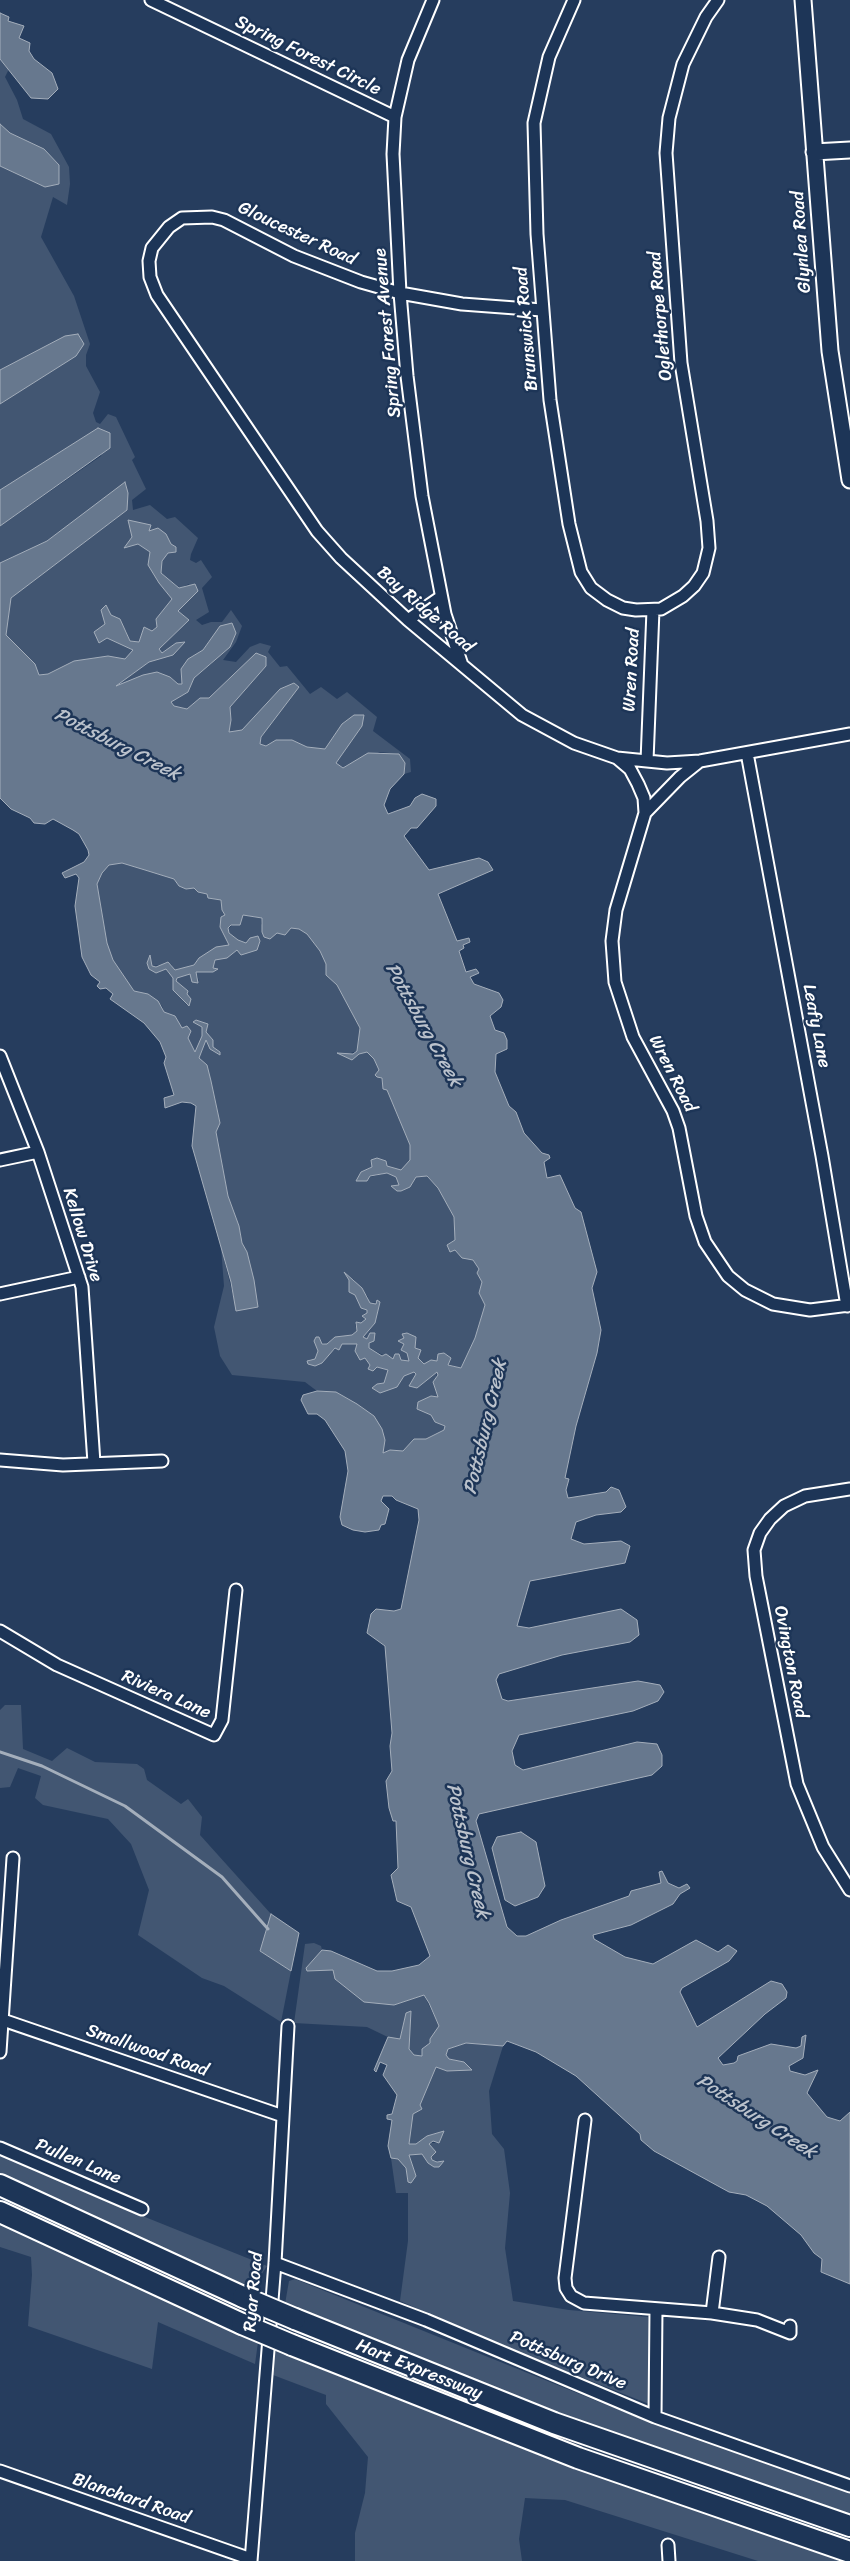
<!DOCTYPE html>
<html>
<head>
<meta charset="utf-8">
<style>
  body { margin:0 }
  canvas { display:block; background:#263d5e }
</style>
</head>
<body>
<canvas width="850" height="2561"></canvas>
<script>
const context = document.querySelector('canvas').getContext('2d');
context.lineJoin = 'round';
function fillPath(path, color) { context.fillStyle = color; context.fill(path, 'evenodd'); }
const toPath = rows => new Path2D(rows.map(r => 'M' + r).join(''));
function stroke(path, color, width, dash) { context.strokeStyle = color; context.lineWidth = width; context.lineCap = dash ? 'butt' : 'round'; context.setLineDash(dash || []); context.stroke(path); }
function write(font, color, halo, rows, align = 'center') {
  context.font = font + ' Sriracha,sans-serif'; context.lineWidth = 5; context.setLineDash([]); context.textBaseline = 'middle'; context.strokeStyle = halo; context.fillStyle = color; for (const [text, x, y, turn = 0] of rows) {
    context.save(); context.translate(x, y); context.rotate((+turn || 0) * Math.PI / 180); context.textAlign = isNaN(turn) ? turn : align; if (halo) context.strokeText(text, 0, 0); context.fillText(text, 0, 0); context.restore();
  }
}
const green = toPath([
  [0,59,9,69,5,77,17,100,23,119,51,134,69,167,70,184,67,205,53,197,41,237,74,296,90,344,86,355,86,366,100,392,93,413,96,422,100,424,108,414,116,417,135,457,132,460,146,489,132,500,133,510,150,505,167,519,175,517,198,538,191,554,190,560,196,563,201,560,212,577,202,588,209,612,196,620,202,625,211,622,222,622,231,610,242,626,236,642,223,660,236,662,250,647,260,643,271,646,268,652,280,667,287,666,310,694,321,687,337,699,347,692,377,717,373,731,410,759,411,772,404,774,405,763,398,754,380,752,343,768,336,763,362,726,364,715,354,715,342,724,325,749,307,747,291,740,276,740,266,746,259,744,261,737,299,687,294,683,280,689,242,731,229,732,231,720,230,707,266,666,256,653,209,698,200,698,187,709,174,706,171,702,188,692,194,678,212,663,209,641,203,650,188,659,182,684,178,684,170,677,115,687,149,662,160,658,176,643,162,653,159,649,189,620,178,612,189,584,180,588,161,573,162,561,171,544,154,531,148,531,151,526,132,537,125,547,138,544,150,552,148,565,159,583,172,599,156,619,157,627,152,631,144,627,140,642,130,641,126,631,105,624,107,637,133,650,125,660,108,656,74,661,48,674,39,675,35,664,6,635,11,598,127,510,124,483,47,541,0,563,0,526,101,456,110,434,98,428,0,490,0,404,76,356,65,336,0,370,0,166,45,187,59,184,59,165,44,149,10,133,0,124],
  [122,863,174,879,179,886,186,889,194,888,207,894,208,898,221,900,222,910,225,915,220,927,230,945,206,954,194,965,174,971,171,964,152,966,150,956,147,963,149,969,166,969,173,978,173,990,187,1005,188,991,176,981,177,978,191,974,199,981,196,972,208,972,213,968,215,959,237,950,245,954,250,951,246,943,238,941,229,933,228,929,243,915,262,918,261,924,277,933,291,928,299,929,307,934,320,951,326,964,326,975,337,985,360,1028,357,1051,341,1056,367,1052,375,1059,384,1083,383,1089,387,1090,410,1145,410,1160,401,1171,387,1166,372,1167,361,1172,362,1179,387,1173,396,1177,400,1185,393,1188,410,1187,416,1177,426,1176,438,1188,454,1217,455,1240,447,1245,455,1250,462,1258,473,1260,479,1269,477,1273,483,1282,479,1293,485,1305,475,1338,461,1368,437,1361,424,1365,418,1358,415,1348,404,1338,410,1361,389,1358,369,1348,367,1339,363,1337,375,1323,380,1302,369,1303,368,1297,353,1279,349,1280,361,1308,367,1310,366,1319,361,1323,355,1324,357,1331,352,1335,335,1337,327,1344,314,1341,318,1351,315,1359,309,1359,322,1363,326,1356,342,1344,357,1343,371,1365,368,1369,377,1367,388,1370,384,1383,381,1384,383,1391,397,1387,404,1376,415,1371,417,1374,413,1381,437,1372,435,1386,438,1397,431,1415,435,1422,445,1426,444,1430,426,1439,414,1439,403,1451,390,1450,383,1453,374,1416,357,1404,336,1392,317,1391,305,1382,232,1375,220,1356,214,1327,224,1286,221,1247,237,1311,258,1306,247,1252,242,1244,239,1226,228,1196,216,1132,220,1123,211,1081,207,1065,199,1058,204,1041,206,1040,213,1047,213,1040,206,1032,207,1024,193,1022,202,1027,202,1036,196,1053,175,1016,164,1012,162,1006,148,994,134,991,113,960,107,943,97,884,102,873,108,865],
  [5,1705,21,1705,23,1749,52,1761,67,1748,95,1762,137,1764,144,1769,147,1780,181,1804,188,1799,202,1817,200,1835,271,1914,260,1951,291,1971,281,2022,224,1986,202,1978,138,1935,149,1890,131,1844,108,1819,43,1805,35,1798,41,1776,18,1768,10,1787,0,1788,0,1710],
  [314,1943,321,1946,322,1950,306,1968,333,1970,394,2005,424,1995,439,2026,422,2056,414,2055,409,2049,411,2012,406,2013,400,2039,394,2040,367,2027,294,2023,305,1944],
  [466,2043,503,2046,489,2091,492,2134,504,2149,510,2193,505,2248,513,2301,569,2310,648,2317,649,2404,505,2347,400,2301,408,2241,408,2193,396,2193,391,2158,398,2158,406,2168,408,2182,416,2176,409,2155,422,2154,428,2163,434,2167,444,2162,432,2160,429,2143,439,2143,444,2131,427,2136,416,2144,409,2145,411,2123,413,2114,422,2109,420,2105,436,2067,447,2071,464,2062,449,2059,445,2055,448,2049],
  [0,2154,140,2215,267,2266,257,2281,239,2285,0,2173],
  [0,2223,258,2342,255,2364,158,2322,152,2369,28,2326,32,2275,31,2257,0,2247],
  [295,2279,639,2418,850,2493,850,2516,621,2438,285,2304,289,2281],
  [275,2351,521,2448,840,2561,758,2561,565,2500,525,2498,519,2539,522,2561,355,2561,355,2533,365,2493,368,2457,326,2404,326,2395,273,2375]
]);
const water = toPath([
  [0,13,9,17,8,21,24,26,19,38,30,43,29,51,34,59,52,73,58,89,48,99,31,98,0,59,0,13],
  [0,124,10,133,44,149,59,165,59,184,45,187,0,166,0,124],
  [78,334,84,344,76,356,0,404,0,370,65,336,78,334],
  [98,428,110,433,110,448,0,526,0,490,98,428],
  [125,482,128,493,127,510,11,598,6,635,35,664,39,675,48,674,74,661,108,656,125,659,133,650,107,638,99,643,94,632,105,624,101,610,106,605,111,615,120,619,130,641,139,642,144,627,152,631,157,627,156,619,172,599,159,583,148,565,150,552,138,544,124,548,132,537,128,520,151,525,149,531,158,528,166,534,171,544,176,547,176,552,168,553,162,561,161,573,179,588,195,584,198,591,178,611,189,620,159,649,162,653,176,643,185,642,173,655,149,662,116,686,143,675,157,672,170,677,178,684,182,684,181,669,188,659,203,650,220,626,232,623,236,633,230,647,194,678,188,692,171,702,174,706,187,709,200,698,209,698,256,653,266,657,266,666,230,707,231,720,229,732,242,730,280,689,294,683,299,687,261,737,260,744,266,746,276,740,292,740,307,747,325,749,342,724,354,715,364,715,362,726,336,763,343,768,368,753,399,754,405,763,404,774,390,789,384,805,388,814,410,806,415,798,422,794,436,799,436,806,417,828,411,828,404,836,429,870,479,858,488,862,493,870,438,894,457,941,469,938,470,942,463,945,464,948,459,951,466,972,476,969,479,973,470,977,474,984,499,993,503,1000,501,1007,490,1016,495,1030,504,1033,507,1040,507,1049,496,1054,495,1072,509,1106,516,1112,524,1133,542,1153,549,1155,550,1158,544,1162,547,1178,560,1175,575,1208,581,1212,597,1272,592,1288,601,1330,597,1353,576,1426,565,1478,569,1479,566,1490,568,1498,606,1492,611,1487,619,1490,626,1507,621,1512,596,1515,576,1522,571,1539,584,1544,621,1541,630,1546,625,1563,530,1581,517,1626,529,1628,621,1609,637,1620,639,1635,630,1642,562,1655,499,1674,496,1680,502,1699,508,1701,638,1681,660,1685,664,1692,658,1701,633,1711,519,1735,512,1751,515,1765,523,1770,637,1742,657,1744,662,1755,662,1766,652,1775,479,1814,476,1821,507,1927,517,1936,526,1936,561,1920,629,1896,631,1891,661,1883,659,1872,662,1871,668,1883,679,1888,687,1884,690,1888,680,1894,673,1904,631,1925,593,1935,594,1939,625,1957,653,1964,696,1940,718,1952,728,1945,737,1951,729,1961,682,1988,680,1992,697,2027,771,1981,782,1984,787,1992,786,1998,765,2014,718,2058,723,2065,734,2063,737,2061,738,2056,771,2044,796,2048,801,2046,802,2037,806,2035,803,2058,789,2066,790,2071,805,2075,818,2070,807,2093,827,2117,840,2121,850,2112,850,2284,821,2272,822,2259,814,2253,801,2235,767,2206,746,2195,729,2192,654,2151,641,2140,640,2134,576,2076,536,2052,507,2041,503,2046,466,2043,448,2049,446,2055,449,2059,464,2062,472,2070,447,2071,436,2067,420,2105,422,2109,413,2114,409,2144,416,2144,427,2136,444,2131,439,2143,433,2141,429,2144,436,2152,431,2157,432,2160,437,2162,444,2161,439,2167,434,2167,428,2163,422,2154,409,2155,416,2176,411,2183,408,2182,406,2168,398,2159,391,2158,388,2146,392,2120,387,2119,387,2115,392,2114,397,2095,383,2075,387,2065,380,2062,376,2072,374,2070,388,2037,400,2039,406,2013,411,2011,409,2049,414,2055,422,2056,422,2049,430,2043,430,2039,439,2026,429,2003,424,1995,394,2005,364,2002,335,1979,333,1970,307,1971,306,1968,322,1950,331,1951,377,1971,392,1971,419,1965,430,1956,411,1907,397,1901,391,1875,398,1868,396,1821,393,1821,389,1808,386,1781,392,1771,390,1746,392,1733,385,1646,367,1633,371,1614,376,1609,394,1611,401,1609,419,1520,418,1509,396,1500,392,1496,383,1496,381,1501,389,1509,385,1524,381,1525,379,1530,365,1532,353,1530,342,1525,340,1517,348,1471,345,1451,325,1420,317,1414,308,1414,301,1400,303,1395,317,1391,336,1392,357,1404,374,1416,382,1429,385,1440,383,1453,390,1450,403,1451,414,1439,426,1439,444,1430,445,1426,435,1422,431,1415,417,1409,418,1402,431,1396,438,1397,433,1382,438,1375,437,1372,417,1388,409,1386,416,1374,414,1372,404,1376,397,1387,380,1393,372,1388,377,1384,384,1383,388,1370,377,1367,373,1371,368,1369,370,1365,365,1358,360,1360,355,1351,357,1344,342,1344,339,1350,335,1348,322,1363,315,1366,308,1364,307,1361,315,1359,318,1351,314,1341,316,1337,319,1337,322,1344,327,1344,335,1337,352,1335,357,1331,356,1322,361,1323,366,1319,362,1316,367,1313,367,1310,361,1308,355,1295,349,1292,349,1280,344,1272,362,1288,370,1303,376,1304,377,1300,380,1302,375,1323,363,1337,367,1339,370,1333,375,1333,374,1341,369,1343,369,1348,382,1356,386,1354,393,1359,395,1354,399,1354,401,1360,409,1361,407,1353,401,1350,404,1344,398,1341,404,1338,402,1334,407,1333,416,1337,415,1348,421,1350,418,1358,424,1364,431,1360,437,1361,438,1354,444,1353,451,1358,448,1365,461,1368,475,1338,485,1305,479,1293,482,1282,477,1273,479,1269,473,1260,462,1258,455,1250,450,1252,447,1245,455,1240,454,1217,438,1188,427,1176,416,1177,410,1187,401,1191,397,1191,391,1186,399,1185,396,1177,387,1173,370,1176,367,1181,356,1181,361,1172,372,1167,371,1160,377,1158,386,1161,387,1166,401,1170,410,1160,410,1145,387,1090,383,1089,382,1078,377,1077,375,1075,379,1070,374,1059,367,1052,359,1054,352,1060,337,1053,353,1054,357,1051,360,1028,337,985,326,975,326,964,320,951,307,934,299,929,291,928,285,935,277,933,270,939,264,937,262,932,262,918,243,915,240,925,231,925,228,928,229,933,238,940,246,943,250,938,258,936,260,941,257,950,241,955,237,950,227,958,215,960,213,968,218,969,213,972,196,972,198,983,192,982,190,974,177,978,176,981,188,991,187,994,191,999,189,1006,173,990,173,978,166,969,156,973,149,969,147,963,150,955,152,966,156,967,168,962,175,970,194,965,199,958,216,947,229,945,220,927,221,917,225,915,222,910,221,900,208,898,207,894,198,892,194,888,186,889,179,886,174,879,145,870,122,863,109,865,102,873,97,884,107,943,113,960,134,991,148,994,158,1001,164,1012,175,1016,182,1028,187,1026,191,1031,188,1038,195,1052,202,1036,202,1027,193,1022,196,1020,208,1024,206,1032,213,1040,213,1047,220,1052,220,1055,210,1049,206,1040,199,1058,207,1065,211,1081,220,1123,216,1132,228,1196,239,1226,242,1243,247,1252,254,1280,258,1307,236,1311,231,1282,192,1146,196,1106,191,1103,182,1102,165,1108,164,1098,174,1095,164,1063,166,1057,160,1042,144,1023,110,999,113,994,106,988,100,989,97,986,100,982,91,975,82,957,75,906,79,878,76,874,65,878,62,873,84,862,89,855,88,850,79,834,73,830,53,819,45,824,34,823,30,818,11,809,0,798,0,563,47,541,125,482],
  [521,1832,536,1842,545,1886,538,1897,515,1906,505,1900,492,1848,497,1837,521,1832],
  [271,1914,299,1933,291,1971,260,1951,271,1914]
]);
const stream = toPath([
  [0,1752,42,1766,125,1806,222,1877,268,1929]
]);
const street = toPath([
  [151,0,395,117],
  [433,0,408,60,395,117,393,154,400,293,407,376,422,496,445,614,462,665],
  [574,0,549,57,534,123,537,234,550,400,569,524,581,572,591,588,607,600,623,608,636,610,661,609,683,596,694,586,703,573,709,548,707,521,681,363,666,153,669,118,683,64,706,17,718,0],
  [542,310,462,304,400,293,361,282,294,256,224,220,212,217,182,218,169,227,152,248,149,261,150,277,157,295,317,531,341,558,408,620,522,715,574,743,617,758,667,763,700,761,850,734],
  [408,620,441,597],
  [747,753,822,1156,847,1306],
  [617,758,630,769,638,784,644,798,645,813,616,910,612,941,615,982,633,1037,673,1111,679,1128,696,1216,705,1242,728,1276,745,1290,773,1304,810,1310,850,1305],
  [647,761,653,610],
  [645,813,680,777,700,761],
  [0,1056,38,1152,82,1287,94,1463],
  [0,1160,38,1152],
  [0,1294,79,1277],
  [0,1460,63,1465,162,1461],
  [850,1489,805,1496,784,1506,770,1519,760,1533,754,1550,756,1576,797,1784,823,1847,850,1890],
  [0,1631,57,1665,214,1735,222,1720,236,1590],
  [0,2019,283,2116],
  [0,2052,13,1858],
  [585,2120,565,2278,566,2288,571,2296,584,2303,712,2313,757,2320,790,2333,790,2326],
  [0,2148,142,2209],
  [275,2263,426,2320,655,2417,850,2486],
  [712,2313,719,2257],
  [655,2417,656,2309],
  [0,2471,251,2559],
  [668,2545,669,2561],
  [251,2561,275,2263,288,2026]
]);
const secondary = toPath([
  [803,0,830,351,850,480],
  [814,152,850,150]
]);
const highway = toPath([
  [0,2185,243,2297],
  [0,2212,242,2324],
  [295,2319,554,2423,850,2526],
  [292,2345,578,2458,850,2552]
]);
const highwayBridge = toPath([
  [243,2297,295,2319],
  [242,2324,292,2345]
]);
const streetNames = [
  ["Spring Forest Circle",308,56,26],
  ["Gloucester Road",297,234,25],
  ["Glynlea Road",802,242,-94],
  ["Oglethorpe Road",661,316,-95],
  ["Brunswick Road",527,329,-95],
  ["Spring Forest Avenue",388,333,-95],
  ["Bay Ridge Road",425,610,41],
  ["Wren Road",632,670,-87],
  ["Leafy Lane",816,1026,79],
  ["Wren Road",672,1074,63],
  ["Kellow Drive",82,1235,73],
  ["Ovington Road",790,1662,79],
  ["Riviera Lane",166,1695,24],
  ["Smallwood Road",147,2051,19],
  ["Pullen Lane",78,2162,23],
  ["Ryar Road",254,2292,-85],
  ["Pottsburg Drive",568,2361,23],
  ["Hart Expressway",419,2370,22],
  ["Blanchard Road",131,2499,19]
];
const waterNames = [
  ["Pottsburg Creek",117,745,27],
  ["Pottsburg Creek",423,1025,61],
  ["Pottsburg Creek",486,1427,-77],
  ["Pottsburg Creek",467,1851,77],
  ["Pottsburg Creek",756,2117,33]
];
fillPath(green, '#425672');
fillPath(water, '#67788e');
stroke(water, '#a4aebb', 1);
stroke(stream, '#a4aebb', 3);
stroke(street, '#fff', 15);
stroke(secondary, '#fff', 19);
stroke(highway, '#fff', 24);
stroke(street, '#1d3557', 11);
stroke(secondary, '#1d3557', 15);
stroke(highway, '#1d3557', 20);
stroke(highwayBridge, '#fff', 24, []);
stroke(highwayBridge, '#1d3557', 20);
write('18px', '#fff', '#1d3557', streetNames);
write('italic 19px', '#bbc2cc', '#1d3557', waterNames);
</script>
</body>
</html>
